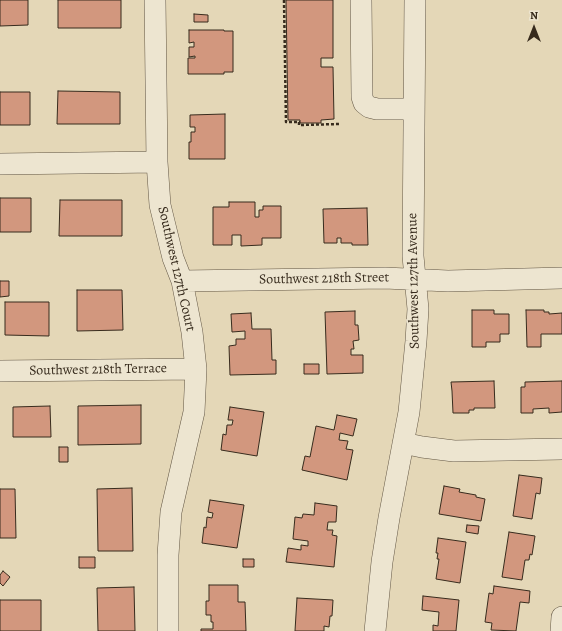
<!DOCTYPE html>
<html>
<head>
<meta charset="utf-8">
<style>
  body { margin:0 }
  #map { position:relative; width:562px; height:631px; overflow:hidden; background:#e4d7b7; font-family:Alegreya,serif }
  canvas { display:block }
  .north { position:absolute; left:514px; top:8px; width:40px; height:40px; -webkit-text-stroke:3px #ede5d0; paint-order:stroke; rotate:0deg; font-size:11px; font-weight:700; line-height:16px; text-align:center; color:#372b1d }
  .north::after { content:''; display:block; margin:auto; width:14px; height:18px; background:#372b1d; clip-path:polygon(50% 0,100% 100%,50% 72%,0 100%) }
</style>
</head>
<body>
<div id="map">
<canvas width="562" height="631"></canvas>
<div class="north">N</div>
</div>
<script>
const context = document.querySelector('canvas').getContext('2d');
context.lineJoin = 'round';
function fillPath(path, color) { context.fillStyle = color; context.fill(path, 'evenodd'); }
const toPath = rows => new Path2D(rows.map(r => 'M' + r).join(''));
function stroke(path, color, width, dash) { context.strokeStyle = color; context.lineWidth = width; context.lineCap = dash ? 'butt' : 'round'; context.setLineDash(dash || []); context.stroke(path); }
function write(font, color, halo, rows, align = 'center') {
  context.font = font + ' Alegreya,serif'; context.lineWidth = 3.5; context.setLineDash([]); context.textBaseline = 'middle'; context.strokeStyle = halo; context.fillStyle = color; for (const [text, x, y, turn = 0] of rows) {
    context.save(); context.translate(x, y); context.rotate((+turn || 0) * Math.PI / 180); context.textAlign = isNaN(turn) ? turn : align; if (halo) context.strokeText(text, 0, 0); context.fillText(text, 0, 0); context.restore();
  }
}
const building = toPath([
  [0,0,28,0,28,25,0,26,0,0],
  [58,0,121,0,121,28,58,28,58,0],
  [286,0,333,0,333,58,321,58,321,67,333,67,334,119,321,120,321,123,300,123,300,120,288,120,286,0],
  [194,14,208,15,208,22,194,22,194,14],
  [189,30,224,30,224,31,233,31,233,72,224,72,224,74,188,74,188,58,195,58,195,56,189,57,189,47,194,47,194,42,189,43,189,30],
  [58,91,120,92,120,124,57,124,58,91],
  [0,92,30,92,30,125,0,125,0,92],
  [225,114,225,159,189,159,189,142,191,142,191,132,195,132,195,127,190,127,190,115,225,114],
  [0,198,31,198,31,232,0,232,0,198],
  [60,200,122,200,122,236,59,236,60,200],
  [229,202,255,202,255,217,259,217,259,210,263,210,263,206,281,206,281,238,262,238,262,245,241,246,241,235,232,235,232,245,213,245,213,207,229,207,229,202],
  [367,208,368,245,352,245,352,243,341,243,341,238,337,238,337,243,324,243,323,209,367,208],
  [0,281,9,281,9,296,0,297,0,281],
  [77,290,122,290,123,330,77,331,77,290],
  [5,302,49,302,49,336,5,335,5,302],
  [472,310,494,310,494,314,509,314,509,334,500,334,500,342,486,342,486,347,472,347,472,310],
  [526,310,544,310,544,312,549,312,549,314,562,313,562,334,541,334,541,347,527,347,526,310],
  [355,311,355,325,358,325,359,340,353,341,354,349,351,349,351,355,363,355,363,373,327,374,325,312,355,311],
  [251,313,252,329,271,329,272,360,276,360,276,374,230,375,229,346,236,345,236,339,245,339,245,331,232,332,231,314,251,313],
  [304,364,319,364,319,374,304,374,304,364],
  [494,381,495,408,474,408,474,410,469,410,469,413,453,413,452,391,451,382,494,381],
  [562,381,562,412,549,413,549,408,533,409,533,413,521,413,521,387,525,387,525,382,562,381],
  [141,405,141,444,78,445,78,406,141,405],
  [50,406,51,437,13,437,13,407,50,406],
  [230,407,264,412,257,456,221,450,223,434,226,435,227,425,232,425,233,420,228,420,230,407],
  [337,415,357,419,353,436,340,433,339,440,348,441,346,449,353,450,347,480,302,470,305,456,310,457,316,426,334,430,337,415],
  [59,447,68,447,68,462,59,462,59,447],
  [519,475,542,478,540,494,536,493,532,519,513,516,519,475],
  [444,486,460,489,459,492,476,495,476,497,485,499,481,521,439,514,444,486],
  [132,488,133,551,98,551,97,489,132,488],
  [0,489,15,489,16,538,0,538,0,489],
  [210,500,244,505,237,548,202,543,204,527,206,528,207,517,212,518,213,513,208,512,210,500],
  [315,503,337,506,336,522,328,522,327,530,333,530,332,535,337,536,334,567,286,562,288,548,301,550,301,545,308,546,308,541,293,539,295,517,302,518,303,514,314,515,315,503],
  [467,525,479,526,478,534,466,532,467,525],
  [509,532,535,536,532,555,530,554,529,560,525,560,522,580,502,577,509,532],
  [438,538,466,542,460,583,436,579,439,559,437,559,438,553,436,553,438,538],
  [79,557,95,557,95,568,79,568,79,557],
  [243,559,254,559,254,567,243,567,243,559],
  [3,571,10,577,3,586,0,583,0,575,3,571],
  [209,585,238,585,238,602,245,602,246,631,201,631,201,629,213,629,213,622,211,622,211,615,206,615,206,601,209,601,209,585],
  [494,586,530,591,529,603,520,602,516,631,491,630,492,623,485,622,489,593,493,594,494,586],
  [134,587,135,631,98,631,97,588,134,587],
  [423,596,459,600,456,631,433,631,433,625,438,626,439,612,422,610,423,596],
  [297,598,333,600,332,616,330,616,329,627,324,626,324,631,295,631,297,598],
  [0,600,41,600,41,631,0,631,0,600]
]);
const path = toPath([
  [284,0,286,122,299,122,299,125,340,124]
]);
const minor = toPath([
  [155,0,157,162,160,205,173,258,182,281,192,332,196,369,194,412,171,512,168,555,168,631],
  [361,0,362,97,364,103,369,107,377,109,414,109],
  [0,164,157,162],
  [182,281,385,278,448,281,562,278],
  [0,371,196,369],
  [403,443,422,447,454,451,562,449],
  [375,631,382,562,389,518,409,412,416,341,418,309,413,256,415,0],
  [561,631,562,617]
]);
const streetNames = [
  ["Southwest 127th Court",176,269,77],
  ["Southwest 218th Street",324,279,-1],
  ["Southwest 127th Avenue",414,281,-91],
  ["Southwest 218th Terrace",98,370,-1]
];
fillPath(building, '#d2977e');
stroke(building, '#372b1d', 1);
stroke(minor, '#625644', 22);
stroke(path, '#372b1d', 2.5, [3, 2]);
stroke(minor, '#ede5d0', 21);
write('14px', '#372b1d', '#ede5d0', streetNames);
</script>
</body>
</html>
